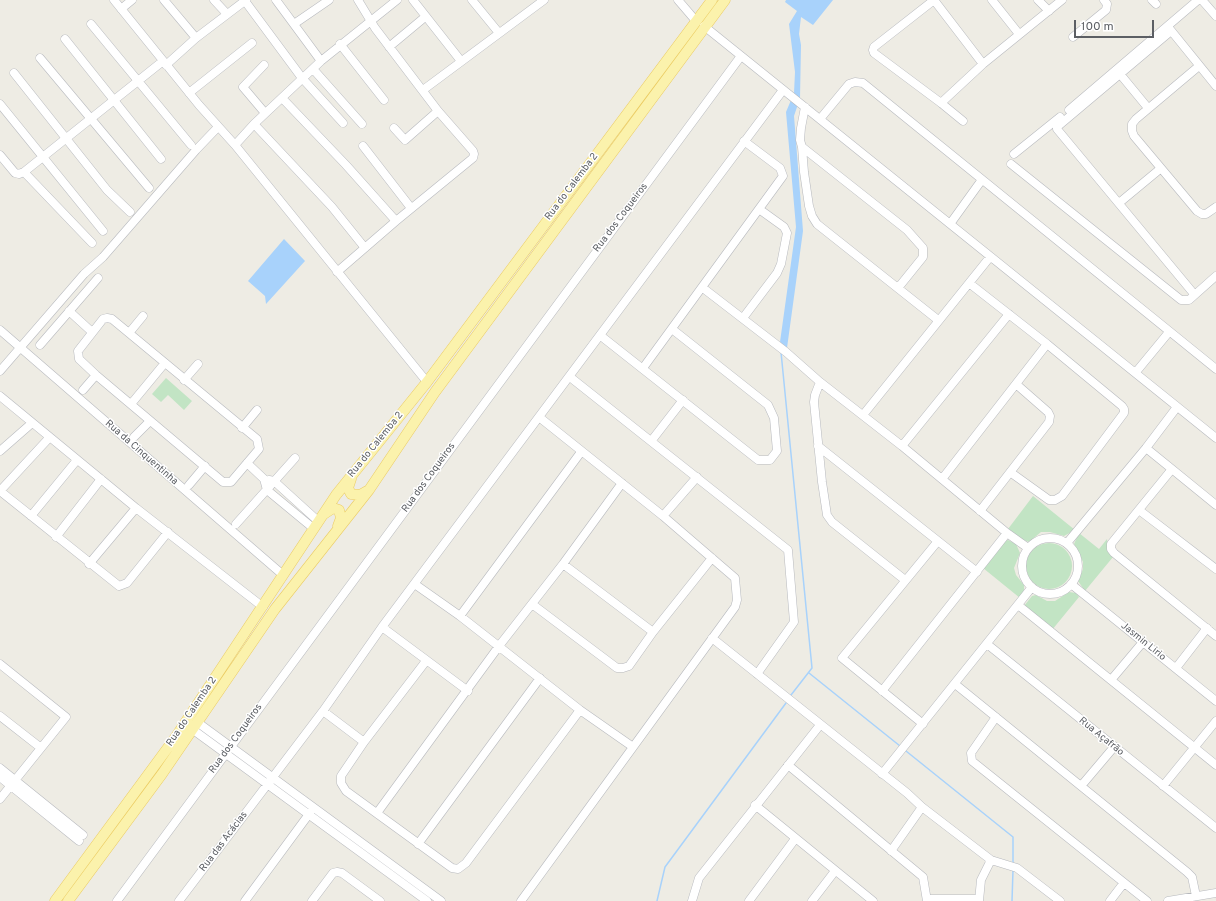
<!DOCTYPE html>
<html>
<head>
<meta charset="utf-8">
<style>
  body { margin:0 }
  #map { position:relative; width:1216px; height:901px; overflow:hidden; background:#eeece4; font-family:Overpass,sans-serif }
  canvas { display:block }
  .scale { position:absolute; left:1074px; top:20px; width:80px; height:18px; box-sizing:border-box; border:2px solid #5c5f64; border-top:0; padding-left:5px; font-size:12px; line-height:14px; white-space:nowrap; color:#5c5f64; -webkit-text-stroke:3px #fff; paint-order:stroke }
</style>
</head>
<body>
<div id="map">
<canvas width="1216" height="901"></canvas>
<div class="scale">100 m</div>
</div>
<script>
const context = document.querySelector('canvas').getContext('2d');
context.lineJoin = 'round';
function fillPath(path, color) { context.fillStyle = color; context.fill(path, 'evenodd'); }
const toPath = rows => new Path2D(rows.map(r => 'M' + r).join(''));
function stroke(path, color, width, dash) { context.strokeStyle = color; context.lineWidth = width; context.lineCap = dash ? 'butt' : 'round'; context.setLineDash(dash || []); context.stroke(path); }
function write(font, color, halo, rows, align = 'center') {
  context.font = font + ' Overpass,sans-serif'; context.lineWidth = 3; context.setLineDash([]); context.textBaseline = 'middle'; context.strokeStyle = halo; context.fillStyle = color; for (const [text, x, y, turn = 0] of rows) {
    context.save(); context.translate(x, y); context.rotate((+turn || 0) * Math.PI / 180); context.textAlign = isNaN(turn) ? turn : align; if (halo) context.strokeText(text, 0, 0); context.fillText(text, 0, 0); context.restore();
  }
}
const green = toPath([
  [166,378,192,401,184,410,168,395,161,402,152,394],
  [1033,496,1075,530,1064,536,1050,532,1041,532,1029,542,1021,539,1008,529],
  [1079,533,1099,549,1107,539,1108,548,1113,557,1085,591,1078,581,1083,569,1083,562,1074,544],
  [1008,540,1016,544,1020,553,1014,568,1016,575,1024,585,1024,590,1020,598,983,568,1004,541],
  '1026 566a23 23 0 1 1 46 0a23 23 0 1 1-46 0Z',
  [1069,592,1076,593,1079,597,1052,630,1024,606,1032,596,1036,595,1047,601,1055,601]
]);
const water = toPath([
  [786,0,833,0,813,25,801,17,799,34,801,45,800,98,794,116,803,231,787,348,780,342,796,227,786,112,794,93,795,72,789,24,797,11,785,2],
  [284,239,305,261,266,304,265,296,248,281]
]);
const stream = toPath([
  [781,352,812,668,791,695],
  [809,673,900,746],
  [906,751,1013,837,1013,863],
  [657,901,665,867,786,703],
  [1012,901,1013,870]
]);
const minor = toPath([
  [114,0,199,105,235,145,427,382],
  [164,0,196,38],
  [214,0,227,14],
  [276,0,321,61],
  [358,0,375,28,438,111,405,140,394,128],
  [413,0,461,61],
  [472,0,499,33],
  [678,0,696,21],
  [934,0,874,47,873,50,874,53,941,103,963,121],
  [934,0,983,64],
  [992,0,1019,34],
  [1038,0,1049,11],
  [1152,0,1156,4],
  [1202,0,1216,16],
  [245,1,302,78,343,123],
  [121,9,132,0],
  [91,24,191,145],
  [294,24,329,0],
  [704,26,1216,438],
  [1169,28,1216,86],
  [1171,31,1057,127,1057,129,1194,294],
  [1073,37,1106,10,1107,4,1104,0],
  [65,39,161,159],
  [340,44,384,100],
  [389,47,425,17],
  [40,58,149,188],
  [166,65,196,38,246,0],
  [264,65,243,87,265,113],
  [1199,66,1136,119,1132,124,1132,131,1134,136,1197,211,1202,214,1206,214,1216,207],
  [313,69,362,124],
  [14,73,107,190,130,212],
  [1120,74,1148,108],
  [423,90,544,0],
  [189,93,252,43],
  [282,98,346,165,396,221],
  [941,103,983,64,1062,0],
  [0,104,103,231],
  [805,107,801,128,800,140,802,147,907,230,923,248,923,257,898,288],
  [1069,110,1198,0],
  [820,119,849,84,855,82,863,83,1216,369],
  [254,124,332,207,365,248],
  [235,145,254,124,321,61,397,0],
  [363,146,411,208],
  [802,147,804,172,809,206,812,216,817,224,938,320],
  [1014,154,1060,117],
  [0,155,15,173,19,174,24,172,163,61],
  [1011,164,1181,300,1189,300,1216,276],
  [24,172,92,243],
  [1119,203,1160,169],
  [950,224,981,181],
  [337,272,396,221,473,158,474,154,473,151,438,111],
  [969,283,1047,344,1122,406,1124,409,1124,413,1062,496,1055,500,1049,500,1010,472],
  [703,288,786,352,820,382,902,446,1007,533,1028,548],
  [69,311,92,332],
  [107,318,112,319,257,439,259,449,231,482,223,482,96,375,79,359,78,351,103,319,107,318],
  [743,318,777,273,781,264,787,233,784,227,759,209],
  [0,330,283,575],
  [129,333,143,316],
  [601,336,758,460,770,460,777,451,774,418,768,405,672,329],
  [40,345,98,278],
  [643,368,783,176,780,168,744,141],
  [0,371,84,274,103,257,196,150,218,127],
  [1136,372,1169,332],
  [570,377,788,550,794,622,757,674],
  [184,380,198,364],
  [820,382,815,395,814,402,822,482,827,515,832,522,905,580],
  [83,390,96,375],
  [0,396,136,508,263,607],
  [131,404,164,364],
  [863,415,990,257],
  [242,428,257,410],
  [134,437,150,421],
  [652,440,683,400],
  [818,446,977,572],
  [902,446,1009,314],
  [1146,448,1216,505],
  [0,451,32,423],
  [247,463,264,479,267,490,313,528],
  [1172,469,1111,544,1111,549,1114,553,1216,636],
  [942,479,1047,344],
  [269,480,274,481,318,521],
  [189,485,205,466],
  [0,491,119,586,127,583,168,532],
  [0,491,49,438],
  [1139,510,1216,569],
  [980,511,1049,422,1050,416,1048,412,1016,384],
  [31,516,77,460],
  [663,516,697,477],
  [236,524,295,458],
  [56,537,101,479],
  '1022 566a28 28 0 1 1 56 0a28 28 0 1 1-56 0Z',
  [1067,543,1146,448,1177,407],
  [89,564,136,508],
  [563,564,653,632],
  [1071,584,1216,701],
  [416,585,460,616,580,710,633,747],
  [532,604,617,668,623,668,629,666,653,632,712,558],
  [1018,605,1216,765],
  [460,616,581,452],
  [382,627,468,691],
  [712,638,907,793,922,807,991,860,1017,868,1060,901],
  [987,644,1216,828],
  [426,661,364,742,341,776,341,783,346,791,452,868,458,869,466,863,580,710],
  [0,664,66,717,0,799],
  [1176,668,1207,628],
  [1111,680,1143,642],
  [955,684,1187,872,1192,877,1196,896],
  [882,691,1007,533],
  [323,711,364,742],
  [0,716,41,748],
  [996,717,971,753,972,761,1147,901],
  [197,722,441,901],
  [923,724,842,658,938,541],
  [192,729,427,901],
  [788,765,923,877,927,901],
  [0,768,83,835],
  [882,774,1032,587],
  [0,777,79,841],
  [1081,786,1114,747],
  [1163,786,1216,721],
  [755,805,873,901],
  [377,813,499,646,563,564,622,483],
  [418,844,540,678],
  [891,851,922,807],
  [927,899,979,899],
  [117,901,741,56],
  [179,901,323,711,382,627,783,90],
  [245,901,312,810],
  [312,901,333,873,337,872,342,873,380,901],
  [521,901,735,607,737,600,735,578,663,516,539,417],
  [692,901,699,878,820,725],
  [749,901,795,839],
  [812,901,835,871],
  [979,901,981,880,991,860],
  [1110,901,1123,884],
  [1168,901,1216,893]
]);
const major = toPath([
  [351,479,348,488,351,494,360,495,367,491],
  [324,514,333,508,339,510,341,518,338,526],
  [55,901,175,738,336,495,427,382,712,0],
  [68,901,162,774,275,609,369,490,435,392,725,0]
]);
const streetNames = [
  ["Rua do Calemba 2",572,187,-53],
  ["Rua dos Coqueiros",621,218,-53],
  ["Rua do Calemba 2",376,445,-51],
  ["Rua da Cinquentinha",141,453,41],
  ["Rua dos Coqueiros",429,478,-54],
  ["Jasmin Lirio",1143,642,39],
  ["Rua do Calemba 2",192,712,-56],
  ["Rua Açafrão",1101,737,39],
  ["Rua dos Coqueiros",236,739,-54],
  ["Rua das Acácias",224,842,-53]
];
fillPath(green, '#c2e4c4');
fillPath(water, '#a8d2fb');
stroke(stream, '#a8d2fb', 1.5);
stroke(minor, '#b7b9be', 9);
stroke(major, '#ebcb61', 11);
stroke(minor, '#fff', 8);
stroke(major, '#fbf2ac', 10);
write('10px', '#5c5f64', '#fff', streetNames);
</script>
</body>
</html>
